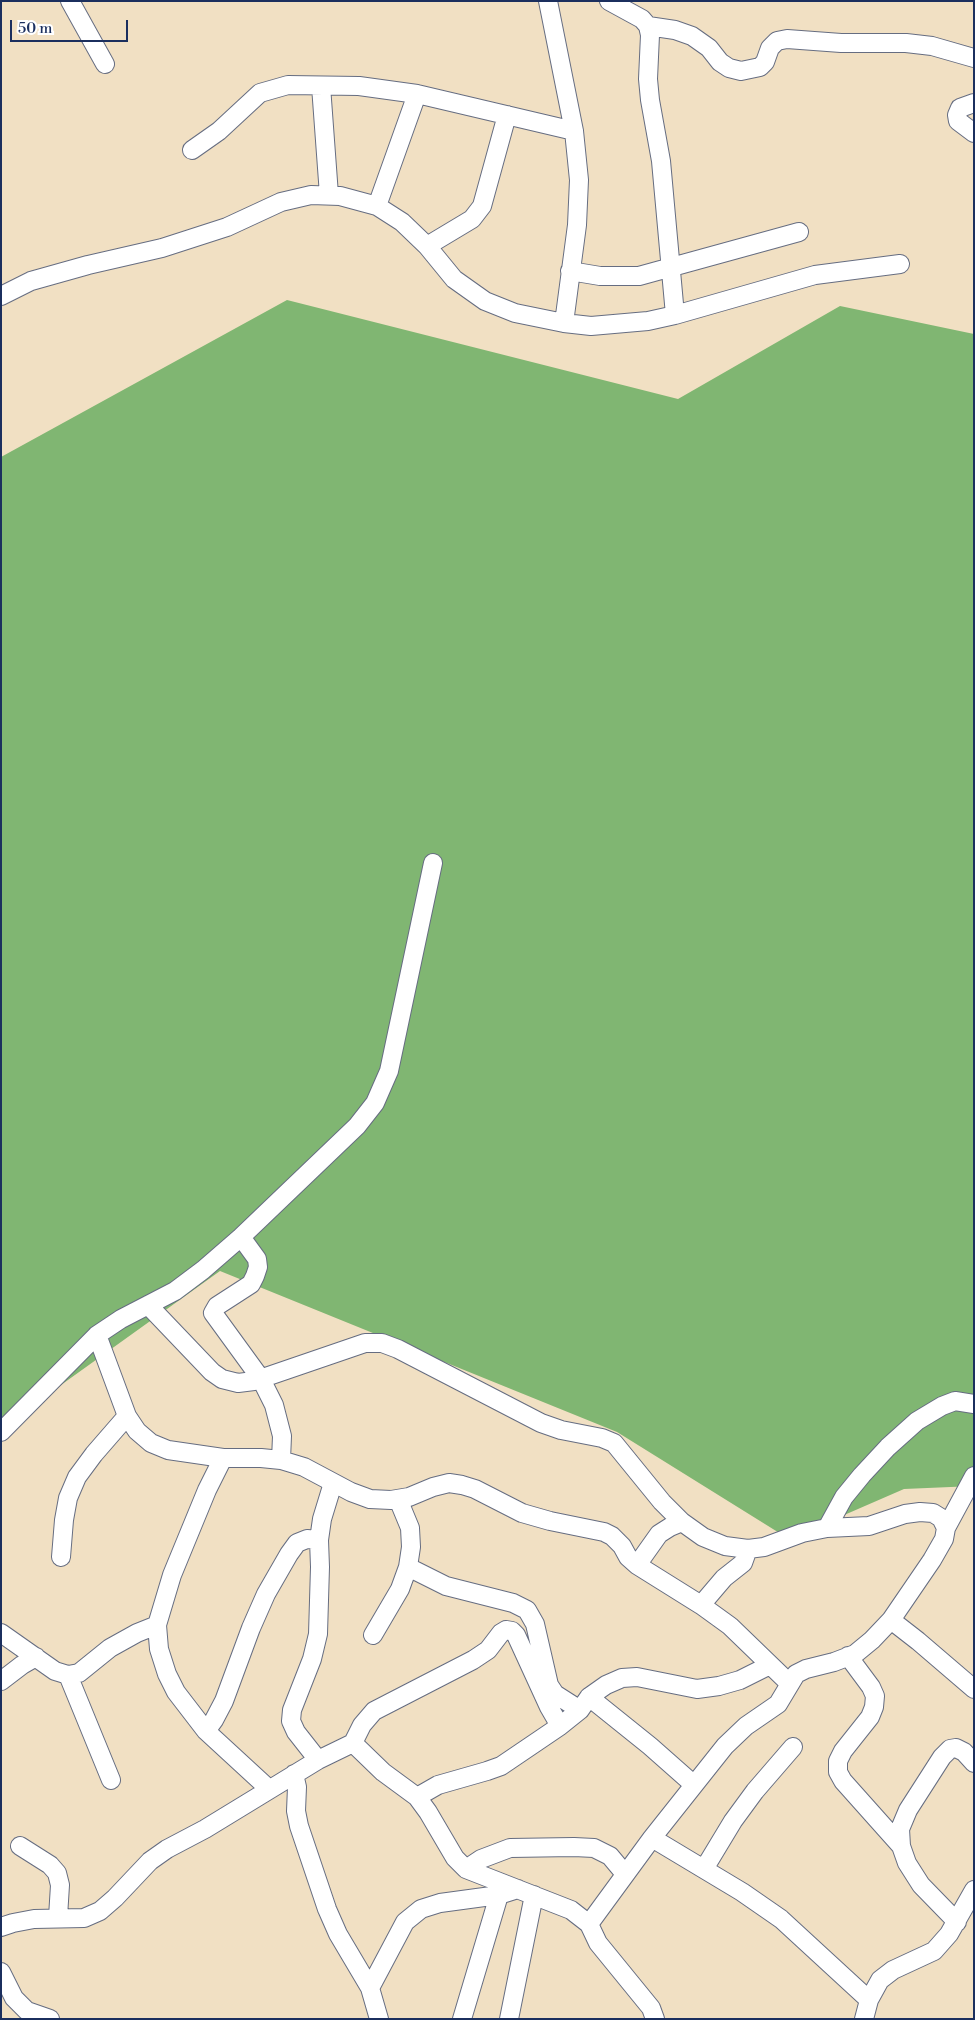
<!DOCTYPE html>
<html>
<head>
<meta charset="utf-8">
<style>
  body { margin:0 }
  #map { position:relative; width:975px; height:2020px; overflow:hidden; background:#f1e0c3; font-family:"Libre Bodoni",serif }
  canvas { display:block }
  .frame { position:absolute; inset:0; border:2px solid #1b2f5e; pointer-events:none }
  .scale { position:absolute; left:10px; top:20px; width:118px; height:22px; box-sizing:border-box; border:2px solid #1b2f5e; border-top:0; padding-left:6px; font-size:15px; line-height:18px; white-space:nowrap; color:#1b2f5e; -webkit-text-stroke:4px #fff; paint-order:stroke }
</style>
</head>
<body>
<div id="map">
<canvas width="975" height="2020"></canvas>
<div class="frame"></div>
<div class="scale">50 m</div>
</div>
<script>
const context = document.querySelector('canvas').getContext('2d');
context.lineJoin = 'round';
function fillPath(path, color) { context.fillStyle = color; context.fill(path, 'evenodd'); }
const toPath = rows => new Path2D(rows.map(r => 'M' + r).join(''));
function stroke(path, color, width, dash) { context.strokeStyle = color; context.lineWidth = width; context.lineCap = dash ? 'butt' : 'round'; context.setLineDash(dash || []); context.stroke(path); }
const forest = toPath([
  [287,300,678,399,840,306,974,334,974,1486,904,1489,789,1539,617,1432,220,1271,1,1428,1,457]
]);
const street = toPath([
  [70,1,105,64],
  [548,1,574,131,579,180,577,225,564,323],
  [609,1,642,19,648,26,650,35,648,79,650,100,661,161,675,315],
  [648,26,675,30,692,36,709,48,720,62,729,68,741,71,760,67,765,62,770,48,777,41,787,39,841,43,906,43,932,46,974,58],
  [321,86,329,195],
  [974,103,960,108,957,115,958,121,974,133],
  [192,150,219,131,260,93,288,85,359,86,417,94,574,131],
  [377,206,417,94],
  [427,246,472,219,482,206,507,115],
  [570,271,600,276,639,276,799,232],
  [1,296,31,281,88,265,162,248,227,227,281,202,311,195,340,196,377,206,402,222,427,246,454,279,485,301,515,313,564,323,591,326,648,321,675,315,815,275,900,264],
  [241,1237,257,1259,258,1267,255,1276,251,1284,217,1306,213,1313,261,1379,274,1405,282,1436,281,1460],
  [148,1305,212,1372,222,1379,238,1383,254,1381,365,1343,382,1343,398,1349,541,1423,561,1430,602,1438,614,1443,662,1502,682,1522,703,1537,725,1546,748,1549,764,1547,802,1533,827,1528,869,1526,905,1514,920,1512,933,1513,941,1518,946,1528,944,1539,932,1560,891,1620,872,1640,855,1654,834,1662,806,1669,796,1674,778,1704,746,1726,725,1746,652,1838,589,1924],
  [97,1335,127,1416,137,1431,151,1443,168,1450,223,1458,261,1458,281,1460,304,1467,351,1492,370,1499,391,1500,409,1497,433,1487,449,1483,462,1485,475,1489,522,1513,550,1521,604,1532,612,1536,622,1546,628,1557,637,1565,701,1605,730,1626,789,1683],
  [1,1432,97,1335,121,1319,175,1291,203,1270,241,1237,357,1126,375,1103,389,1071,433,863],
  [223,1458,207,1490,172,1575,157,1625,159,1649,167,1674,176,1692,206,1731,269,1789],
  [827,1528,844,1497,862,1475,888,1447,917,1421,942,1406,955,1401,974,1404],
  [946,1528,974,1476],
  [61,1557,64,1520,68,1498,77,1477,94,1454,127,1416],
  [637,1565,659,1534,670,1527,682,1522],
  [408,1567,446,1586,513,1603,527,1610,535,1624,549,1685,555,1694,580,1710],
  [701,1605,724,1578,743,1563,748,1549],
  [891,1620,918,1641,974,1689],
  [1,1633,55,1671,68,1675,79,1673,110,1648,137,1633,157,1625],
  [373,1635,400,1589,408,1567,411,1547,410,1528,398,1499],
  [848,1656,871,1687,875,1696,874,1707,870,1717,843,1751,838,1761,838,1772,843,1781,901,1846],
  [68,1675,111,1780],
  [1,1681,22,1665,36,1657],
  [589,1697,650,1746,693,1784],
  [206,1731,214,1720,224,1701,251,1628,266,1594,289,1554,297,1543,307,1539,319,1540],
  [353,1743,383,1772,417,1797,428,1812,455,1858,466,1869,571,1910,589,1924,598,1943,651,2008,655,2019],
  [318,1760,296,1732,291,1721,292,1710,312,1659,318,1634,320,1567,319,1540,322,1519,333,1483],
  [294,1774,297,1787,296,1811,299,1826,327,1909,338,1934,370,1988,379,2019],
  [417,1797,438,1785,487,1771,501,1766,560,1726,580,1710,589,1697,606,1685,622,1678,637,1677,697,1689,719,1686,740,1680,770,1665],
  [652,1838,742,1892,781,1919,869,2000],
  [20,1846,50,1865,57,1873,60,1885,58,1917],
  [466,1869,481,1859,510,1848,574,1847,594,1848,610,1856,625,1874],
  [704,1869,733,1821,755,1791,793,1747],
  [957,1922,921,1885,907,1863,901,1846,900,1829,908,1810,942,1757,950,1749,956,1748,964,1752,974,1763],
  [1,1927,13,1923,34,1919,84,1918,100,1911,115,1898,150,1861,167,1849,205,1829,318,1760,353,1743,362,1725,374,1711,473,1660,488,1650,501,1633,506,1630,512,1631,516,1635,549,1707,560,1726],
  [1,1972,14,1998,27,2011,50,2019],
  [370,1988,405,1922,421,1909,440,1903,499,1895,518,1889],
  [462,2019,499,1895],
  [509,2019,534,1895],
  [864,2019,869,2000,880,1980,893,1970,934,1951,949,1934,974,1890]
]);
fillPath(forest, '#80b672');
stroke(street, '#666d81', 20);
stroke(street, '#fff', 18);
</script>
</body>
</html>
